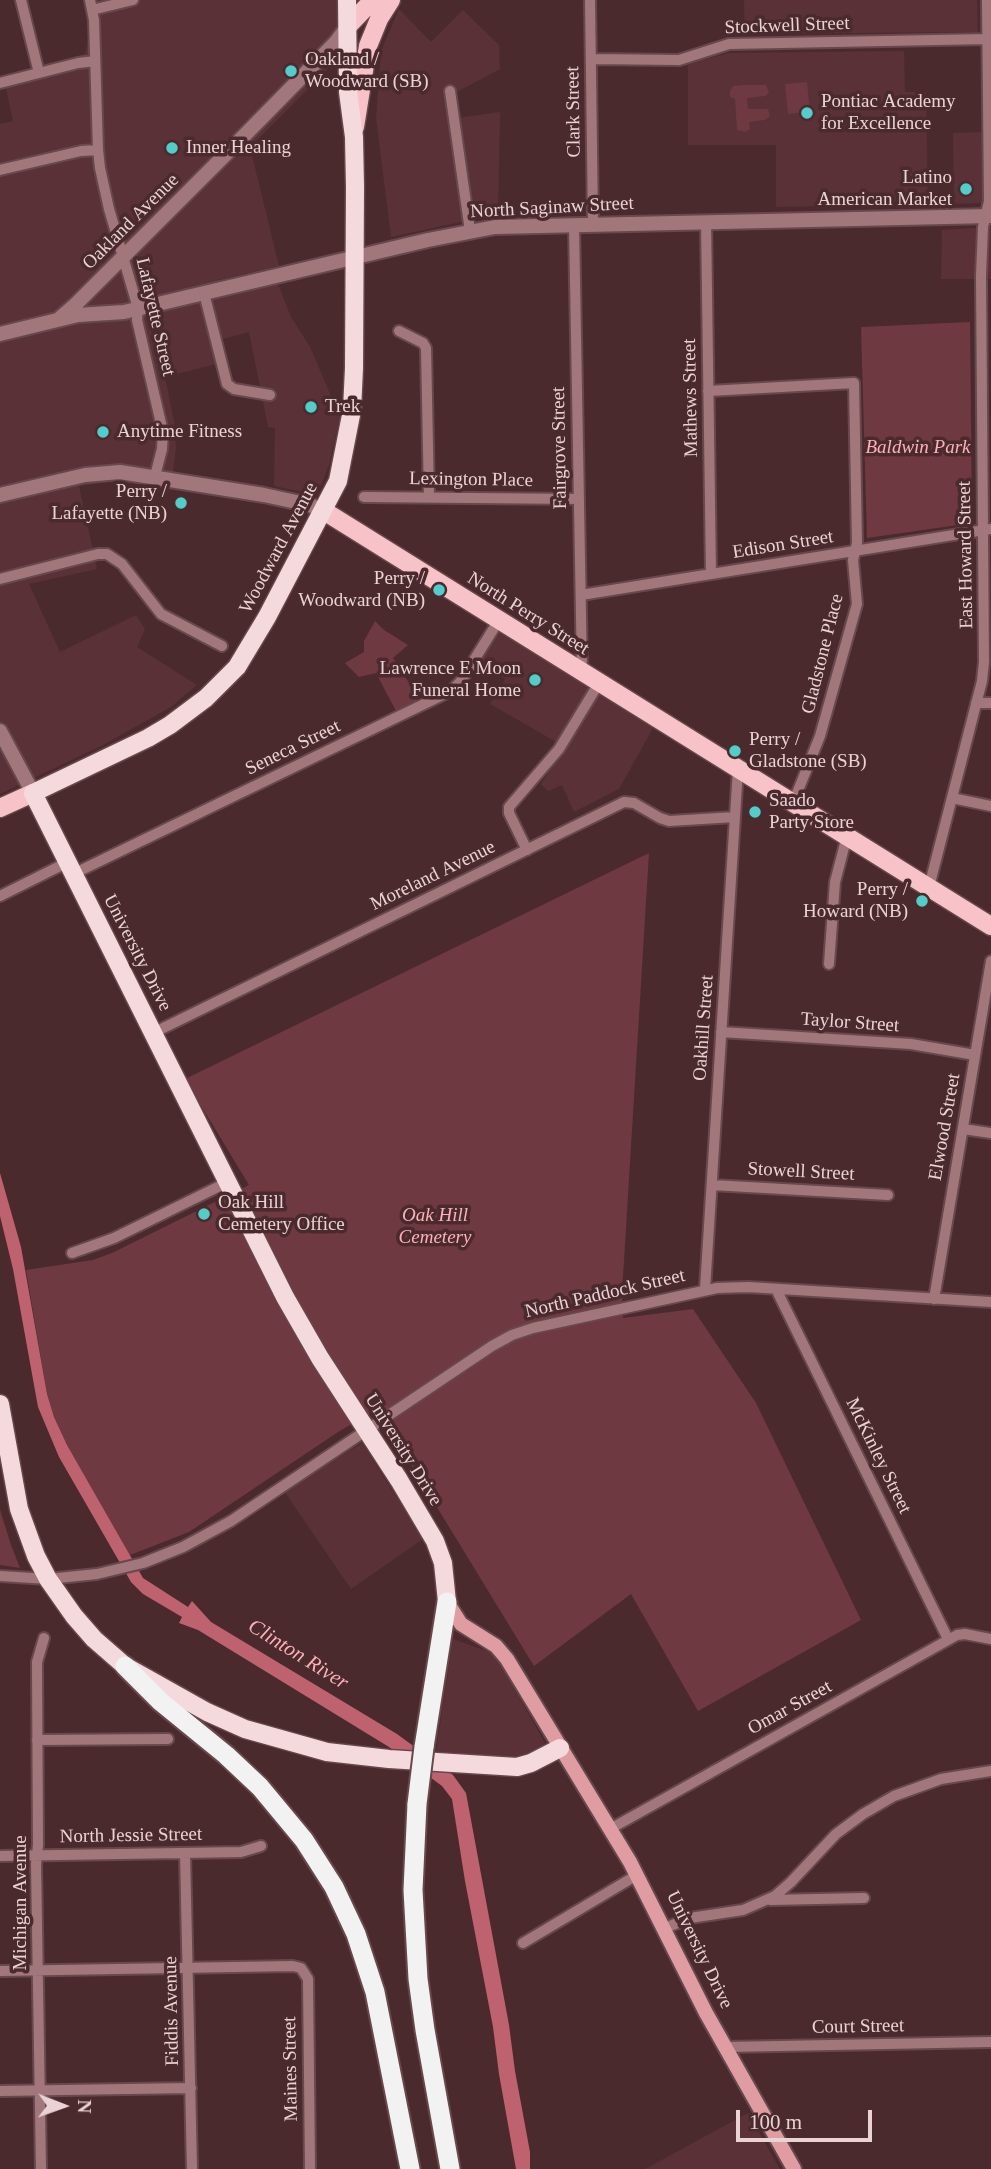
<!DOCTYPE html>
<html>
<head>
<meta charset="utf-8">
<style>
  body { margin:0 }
  #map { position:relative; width:991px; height:2169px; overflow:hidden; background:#4b2a2e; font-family:Georgia,serif }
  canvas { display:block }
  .north { position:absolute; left:28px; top:2071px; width:70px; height:70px; -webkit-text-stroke:5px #4b2a2e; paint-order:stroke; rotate:91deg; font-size:19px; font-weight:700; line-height:28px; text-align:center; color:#e9d3d5 }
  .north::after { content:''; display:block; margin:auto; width:24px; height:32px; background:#e9d3d5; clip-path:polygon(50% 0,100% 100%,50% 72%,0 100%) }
  .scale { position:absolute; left:736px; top:2110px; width:136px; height:32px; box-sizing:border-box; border:4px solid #e9d3d5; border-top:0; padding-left:9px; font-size:21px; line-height:24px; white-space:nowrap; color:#e9d3d5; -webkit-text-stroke:5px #4b2a2e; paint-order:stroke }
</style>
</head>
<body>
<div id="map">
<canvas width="991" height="2169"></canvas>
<div class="north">N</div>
<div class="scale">100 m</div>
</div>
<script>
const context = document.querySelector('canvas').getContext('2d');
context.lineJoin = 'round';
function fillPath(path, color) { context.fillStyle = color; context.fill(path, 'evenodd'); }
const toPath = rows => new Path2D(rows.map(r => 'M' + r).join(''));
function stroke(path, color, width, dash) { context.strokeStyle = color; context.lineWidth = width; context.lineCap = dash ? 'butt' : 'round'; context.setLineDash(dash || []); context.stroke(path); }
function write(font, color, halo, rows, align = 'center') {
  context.font = font + ' Georgia,serif'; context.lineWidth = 7; context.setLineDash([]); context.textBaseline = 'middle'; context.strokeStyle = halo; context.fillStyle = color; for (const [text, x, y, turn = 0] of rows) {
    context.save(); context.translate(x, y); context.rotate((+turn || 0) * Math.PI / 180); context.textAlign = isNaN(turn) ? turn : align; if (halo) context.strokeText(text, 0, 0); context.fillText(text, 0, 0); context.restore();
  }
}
const built = toPath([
  [85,0,338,0,339,15,332,65,250,147,279,266,218,280,224,297,278,284,291,317,310,347,340,417,329,465,317,495,274,486,275,428,268,427,249,332,219,340,224,362,165,377,174,421,176,447,171,488,126,480,79,486,97,569,29,584,60,652,136,615,145,629,137,647,197,685,171,707,101,746,0,794,0,124,13,121,4,78,85,54,89,35],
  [744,0,977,0,978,32,745,34],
  [399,9,431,42,463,10,499,45,500,69,453,94,457,118,500,112,498,214,391,237,376,118,381,51],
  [904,51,905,92,926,92,928,204,776,207,776,145,688,145,688,64,729,53],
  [983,132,984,203,954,204,953,133],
  [991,227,991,279,941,279,942,230],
  [500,632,653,728,619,789,574,812,562,785,548,791,541,784,565,747,490,704,505,679,479,662],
  [362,1443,423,1539,351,1589,284,1491],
  [453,1639,495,1654,546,1745,520,1758,436,1751],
  [748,2113,780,2169,645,2169]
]);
const green = toPath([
  [807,82,810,112,788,114,785,84],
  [742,85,766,85,769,93,765,96,747,98,748,109,768,109,770,116,765,120,749,122,750,129,746,132,737,130,735,99,730,97,730,91,733,86],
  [970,322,972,523,867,538,861,327],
  [375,621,384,630,408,645,393,658,420,700,396,711,376,673,359,677,345,663,364,652,364,641],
  [649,853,622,1293,623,1318,693,1309,756,1403,861,1620,698,1711,631,1594,534,1666,377,1409,338,1432,189,1532,130,1555,67,1445,54,1417,47,1394,26,1270,93,1260,112,1253,249,1185,185,1079],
  [0,1510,11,1545,20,1568,0,1565]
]);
const water = toPath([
  [0,1173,21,1247,47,1394,54,1417,67,1445,143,1578,188,1607,192,1601,211,1622,397,1734,453,1775,466,1793,509,2025,515,2071,530,2152,530,2169,516,2169,499,2074,493,2027,465,1881,452,1799,442,1786,389,1747,198,1630,179,1623,182,1617,143,1594,131,1582,59,1457,38,1407,13,1269,0,1216]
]);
const minor = toPath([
  [21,0,39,73],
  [90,0,94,20,98,150,100,168,109,209,138,308,137,320,163,432,162,449,155,476],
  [590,0,593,223],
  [92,10,133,0],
  [591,59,679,60,729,44,988,39],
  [0,83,78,63,95,61],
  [450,91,470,231],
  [0,170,81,151,98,150],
  [706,221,711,574],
  [574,224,582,672],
  [204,293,227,384,234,389,270,395],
  [399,331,423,343,426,348,429,497],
  [708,391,854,383,857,543,853,560,857,604,820,736,793,803],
  [364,497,579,499],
  [0,579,98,554,107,554,122,564,161,614,222,646],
  [581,595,991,529],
  [976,703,991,703],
  [952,798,991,806],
  [527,850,509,813,509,807,559,749,599,683],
  [73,874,451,691,461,681,499,620],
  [929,887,982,681,984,662,981,276,983,227,989,201,987,0],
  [0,896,68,862],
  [829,964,835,882,847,836],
  [721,1032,911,1044,975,1055],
  [153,1033,624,802,634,803,660,818,669,821,735,817],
  [963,1129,991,1133],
  [712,1185,888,1195],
  [72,1253,114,1238,228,1182],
  [705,1289,738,769],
  [776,1289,948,1639],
  [934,1299,991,961],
  [0,1576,48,1579,97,1574,143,1563,183,1547,231,1521,492,1346,512,1335,533,1328,717,1288,748,1287,991,1302],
  [37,1740,168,1739],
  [610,1829,957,1635,965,1634,991,1639],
  [185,1853,192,2169],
  [0,1856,241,1852,261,1846],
  [770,1900,864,1898],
  [665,1928,690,1918,743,1910,775,1896,791,1882,836,1834,863,1814,894,1796,941,1779,991,1771],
  [523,1943,637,1875],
  [0,1971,293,1966,301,1968,308,1979,310,2169],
  [725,2047,991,2042],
  [0,2091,191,2088],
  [41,2169,36,1864,38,1845,37,1662,44,1638]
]);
const tertiary = toPath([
  [60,318,75,305,236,144,336,42,348,26],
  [0,334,78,315,124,312,428,240,495,227,991,216],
  [0,495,85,475,120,472,264,495,310,505,324,511],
  [0,731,33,793]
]);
const secondary = toPath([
  [447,1602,461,1624,496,1646,507,1659,630,1862,706,2013,794,2169]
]);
const primary = toPath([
  [348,26,373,0],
  [355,127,368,46,379,19,391,0],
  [324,511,991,926],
  [0,808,33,793]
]);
const trunk = toPath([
  [347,0,348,92,354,137,355,187,354,368,352,410,338,481,267,617,237,667,206,698,170,725,148,738,33,793,285,1297,320,1358,399,1480,435,1541,443,1563,447,1602],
  [0,1404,19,1509,36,1556,48,1579,74,1616,94,1639,125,1666,207,1712,245,1729,327,1752,389,1759,517,1767,531,1763,560,1748]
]);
const motorway = toPath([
  [125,1666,161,1702,226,1755,260,1787,304,1840,334,1887,356,1934,375,1992,410,2169],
  [424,1747,447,1602],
  [417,1804,413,1890,418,1979,425,2030,450,2169]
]);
const motorwayBridge = toPath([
  [417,1804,424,1747]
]);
const markers = [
  [291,71,7,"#53cdc9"],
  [807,113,7,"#53cdc9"],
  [172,148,7,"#53cdc9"],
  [966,189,7,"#53cdc9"],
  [311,407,7,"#53cdc9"],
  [103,432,7,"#53cdc9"],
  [181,503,7,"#53cdc9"],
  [439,590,7,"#53cdc9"],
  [535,680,7,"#53cdc9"],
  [735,751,7,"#53cdc9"],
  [755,812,7,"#53cdc9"],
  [922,901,7,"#53cdc9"],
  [204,1214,7,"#53cdc9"]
];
const streetNames = [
  ["Stockwell Street",787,26,-2],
  ["Clark Street",574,112,-91],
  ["North Saginaw Street",552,208,-3],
  ["Oakland Avenue",131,222,-45],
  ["Lafayette Street",155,317,77],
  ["Mathews Street",691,398,-91],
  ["Fairgrove Street",560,448,-91],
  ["Lexington Place",471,480,1],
  ["Edison Street",783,545,-9],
  ["Woodward Avenue",279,548,-62],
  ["East Howard Street",966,555,-91],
  ["North Perry Street",528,614,32],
  ["Gladstone Place",823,654,-76],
  ["Seneca Street",293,748,-26],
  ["Moreland Avenue",433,876,-26],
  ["University Drive",137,953,63],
  ["Taylor Street",850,1023,4],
  ["Oakhill Street",704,1028,-86],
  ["Elwood Street",945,1127,-80],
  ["Stowell Street",801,1172,3],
  ["North Paddock Street",605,1294,-13],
  ["University Drive",403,1450,58],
  ["McKinley Street",878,1456,64],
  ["Omar Street",790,1708,-29],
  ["North Jessie Street",131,1836,-1],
  ["Michigan Avenue",21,1903,-90],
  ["University Drive",699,1950,64],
  ["Fiddis Avenue",172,2011,-91],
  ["Court Street",858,2027,-1],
  ["Maines Street",291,2069,-91]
];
const poiNames = [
  ["Oakland /",305,60],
  ["Woodward (SB)",305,82],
  ["Pontiac Academy",821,102],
  ["for Excellence",821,124],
  ["Inner Healing",186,148],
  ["Latino",952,178,"right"],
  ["American Market",952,200,"right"],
  ["Trek",325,407],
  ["Anytime Fitness",117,432],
  ["Perry /",167,492,"right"],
  ["Lafayette (NB)",167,514,"right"],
  ["Perry /",425,579,"right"],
  ["Woodward (NB)",425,601,"right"],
  ["Lawrence E Moon",521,669,"right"],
  ["Funeral Home",521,691,"right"],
  ["Perry /",749,740],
  ["Gladstone (SB)",749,762],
  ["Saado",769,801],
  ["Party Store",769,823],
  ["Perry /",908,890,"right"],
  ["Howard (NB)",908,912,"right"],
  ["Oak Hill",218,1203],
  ["Cemetery Office",218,1225]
];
const parkNames = [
  ["Baldwin Park",918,448],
  ["Oak Hill",435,1216],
  ["Cemetery",435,1238]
];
const waterNames = [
  ["Clinton River",298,1655,32]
];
fillPath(built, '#593136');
fillPath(green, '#6f3941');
fillPath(water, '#be626f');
stroke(minor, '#67484c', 14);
stroke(tertiary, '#67484c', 18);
stroke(secondary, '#67484c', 18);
stroke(primary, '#67484c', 21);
stroke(trunk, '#67484c', 21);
stroke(motorway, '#67484c', 23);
stroke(minor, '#a2777c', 10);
stroke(tertiary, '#a2777c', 14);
stroke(secondary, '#df9ca3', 14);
stroke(primary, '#f8c3c8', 18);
stroke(trunk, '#f5dadd', 18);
stroke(motorway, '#f2f2f2', 19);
stroke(motorwayBridge, '#67484c', 23, []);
stroke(motorwayBridge, '#f2f2f2', 19);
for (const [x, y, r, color] of markers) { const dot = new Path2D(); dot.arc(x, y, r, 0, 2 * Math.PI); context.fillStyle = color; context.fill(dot); stroke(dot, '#4b2a2e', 2.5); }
write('19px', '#e9d3d5', '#4b2a2e', streetNames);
write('19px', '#e9d3d5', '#4b2a2e', poiNames, 'left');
write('italic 19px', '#fdb1b9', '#4b2a2e', parkNames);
write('italic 21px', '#fcb0b8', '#4b2a2e', waterNames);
</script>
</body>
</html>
